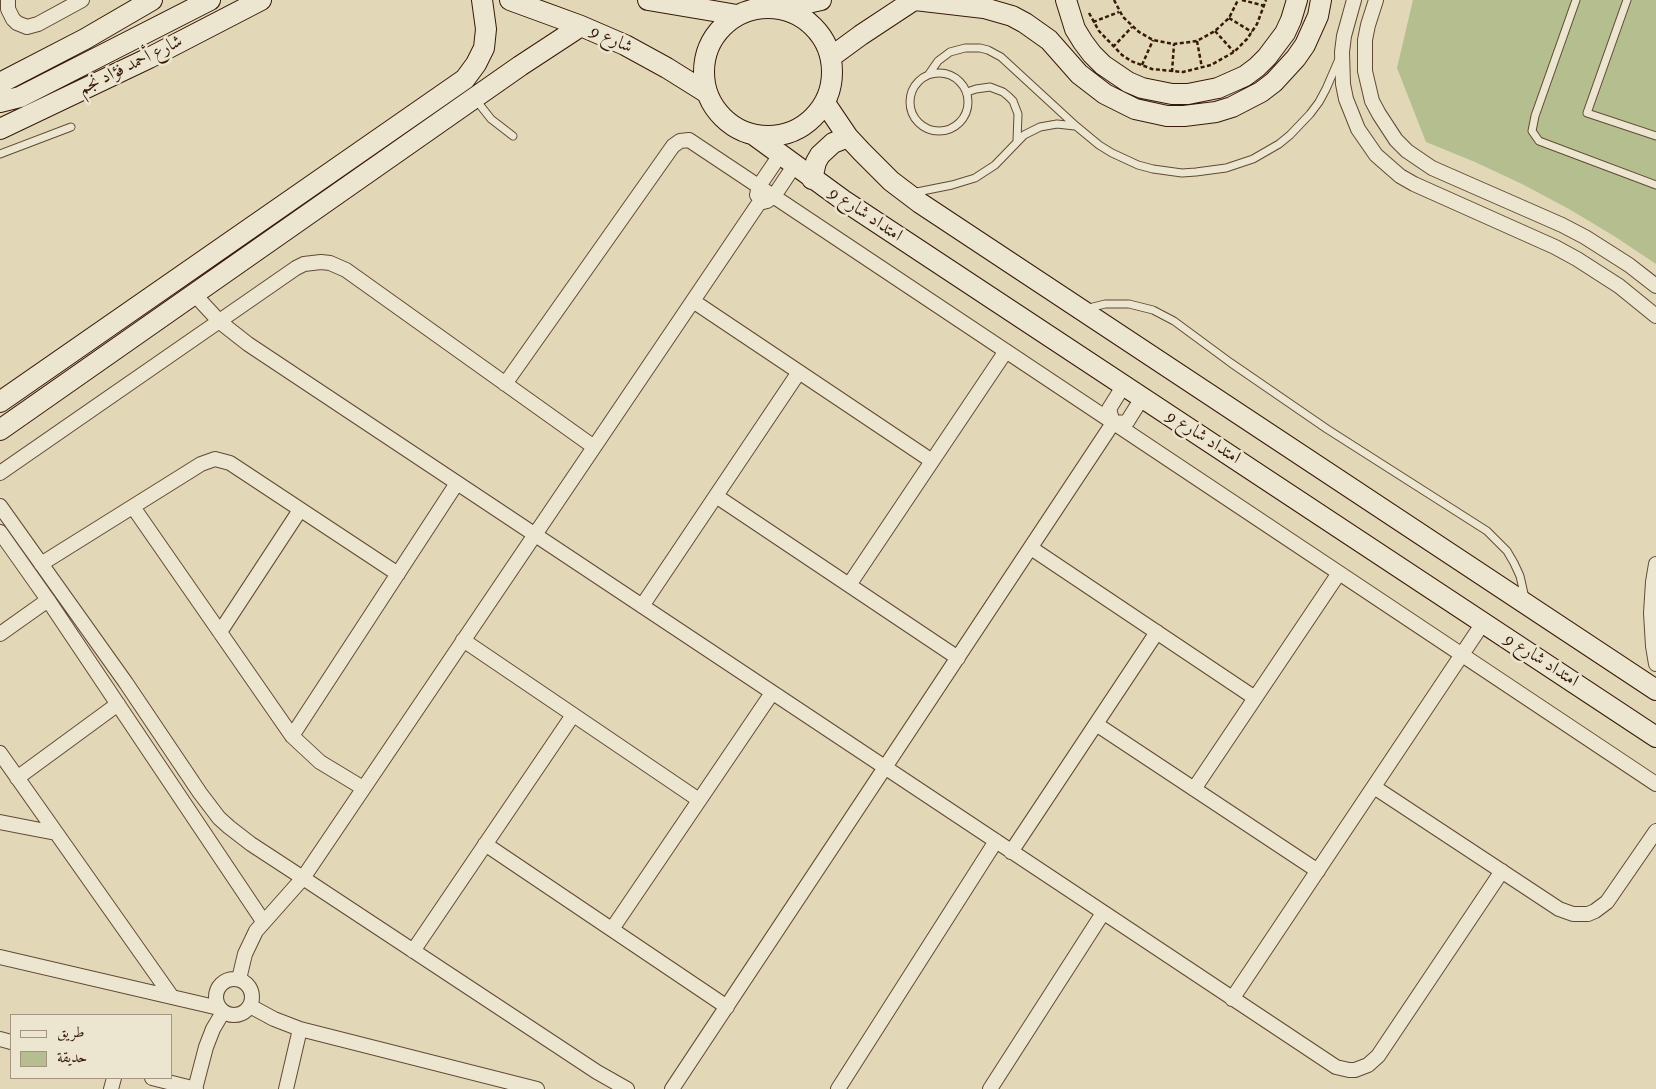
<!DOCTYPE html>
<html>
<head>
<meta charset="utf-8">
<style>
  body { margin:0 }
  #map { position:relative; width:1656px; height:1089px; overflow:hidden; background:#e2d8b8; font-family:"IM FELL DW Pica",Amiri,serif }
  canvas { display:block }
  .legend { position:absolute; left:10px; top:1014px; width:162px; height:65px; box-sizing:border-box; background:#ece6d1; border:1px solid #a49481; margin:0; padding:6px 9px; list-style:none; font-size:15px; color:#381908 }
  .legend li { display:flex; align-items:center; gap:10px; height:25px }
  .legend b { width:25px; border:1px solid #a49481 }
</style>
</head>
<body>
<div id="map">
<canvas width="1656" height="1089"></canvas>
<ul class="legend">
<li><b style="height:6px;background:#ece6d1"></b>طريق</li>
<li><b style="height:14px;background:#b4be8e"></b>حديقة</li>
</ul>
</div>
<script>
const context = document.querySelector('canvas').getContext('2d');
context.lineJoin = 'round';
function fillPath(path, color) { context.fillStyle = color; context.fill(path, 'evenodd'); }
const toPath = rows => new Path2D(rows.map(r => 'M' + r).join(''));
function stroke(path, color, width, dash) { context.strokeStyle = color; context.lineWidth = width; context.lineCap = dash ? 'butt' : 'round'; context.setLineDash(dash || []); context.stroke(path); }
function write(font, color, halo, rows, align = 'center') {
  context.font = font + ' "IM FELL DW Pica",Amiri,serif'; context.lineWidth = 5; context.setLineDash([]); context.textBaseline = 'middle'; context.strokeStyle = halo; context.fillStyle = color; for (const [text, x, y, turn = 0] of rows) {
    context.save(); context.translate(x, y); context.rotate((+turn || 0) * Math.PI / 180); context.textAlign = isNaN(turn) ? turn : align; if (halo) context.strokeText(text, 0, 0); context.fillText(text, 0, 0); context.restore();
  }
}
const green = toPath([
  [1413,0,1656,0,1656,264,1614,236,1569,209,1522,184,1475,162,1426,142,1397,68]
]);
const path = toPath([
  [1114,0,1123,17,1139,32,1153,40,1174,44,1197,41,1215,31,1229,18,1238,0],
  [1242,0,1265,6],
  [1089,13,1099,31,1122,55,1131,61,1152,69,1183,72,1211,65,1234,52,1247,39,1257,24,1266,0],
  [1229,18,1252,32],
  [1093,22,1119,12],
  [1215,31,1234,52],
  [1197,41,1202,68],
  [1113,47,1132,27],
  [1142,65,1153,40],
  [1172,72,1174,44]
]);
const lane = toPath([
  [1576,0,1535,116,1532,131,1539,141,1656,185],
  [1627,0,1587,113,1656,136],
  '910 102a29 29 0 1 1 58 0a29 29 0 1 1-58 0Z',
  [929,74,938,61,950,52,965,48,980,48,988,50,1001,57,1076,126,1099,145,1112,153,1138,165,1153,169,1182,173,1196,172,1226,168,1253,159,1279,144,1290,135,1310,114,1319,102,1326,89,1339,59],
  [967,92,976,89,990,87,1003,92,1008,96,1013,101,1018,114,1017,141],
  [476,100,491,119,513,136],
  [0,154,71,127],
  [912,193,952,185,975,178,995,165,1024,135,1040,127,1057,124,1075,126],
  [1085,309,1105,304,1129,304,1153,310,1174,321,1231,363,1327,429,1487,531,1507,551,1514,563,1520,576,1525,598]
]);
const street = toPath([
  [8,0,8,9,13,19,17,23,27,27,38,24,82,0],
  [1354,0,1344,36,1342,52,1343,84,1346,99,1358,129,1376,155,1400,176,1414,184,1555,247,1577,259,1619,286,1656,316],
  [1376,0,1368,25,1365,40,1365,71,1372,101,1379,114,1396,140,1407,151,1432,168,1562,225,1585,237,1629,265,1656,286],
  [757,195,759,186,780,155],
  [194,294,220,322,248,344,1336,1067,1349,1070,1355,1070,1368,1065,1378,1056,1502,871],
  [693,301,932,461],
  [505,384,673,146,680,141,689,140,1656,784],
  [1113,423,1127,422,1142,398],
  [1113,423,1109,409,1124,385],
  [0,473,296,268,304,264,321,262,330,263,346,270,594,447],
  [716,496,958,658],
  [0,506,126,683,200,793,219,818,229,827,251,844,303,878,597,1072,627,1089],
  [133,507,292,736,320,762,363,788],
  [0,532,48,600,263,921],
  [1031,548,1255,698],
  [41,564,201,464,215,459,230,463,398,574],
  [1656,564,1653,582,1651,613,1653,646,1656,664],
  [849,585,1006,351],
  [642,606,799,372],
  [220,632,300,510],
  [0,634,48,600],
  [463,640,699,800],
  [1096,724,1318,871],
  [292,736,457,483],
  [0,753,172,997],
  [17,778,118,704],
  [1374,787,1559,909,1573,914,1588,914,1595,911,1607,902,1656,831],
  [1194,789,1339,573],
  [0,822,56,833],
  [485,844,727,1007],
  [1011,852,1157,632],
  [612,929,772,693],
  [413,951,573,715],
  [0,957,219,1008],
  '216 997a18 18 0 1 1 36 0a18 18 0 1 1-36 0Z',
  [239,979,245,954,256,931,303,878,759,203,767,201,774,196,794,166],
  [1232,999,1483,623],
  [250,1006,274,1019,300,1029,537,1089],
  [0,1039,11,1042],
  [152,1078,196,1089],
  [111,1089,114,1078],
  [195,1089,206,1047,213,1029,223,1012],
  [286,1089,300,1029],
  [672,1089,1113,423],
  [838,1089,996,841],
  [990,1089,1103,913]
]);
const secondary = toPath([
  [510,0,581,26,625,45,667,68,707,93],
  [648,0,737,15],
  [915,0,984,8,1012,16,1025,23,1049,40,1079,74,1105,94,1135,109,1167,116,1184,116,1216,112,1232,107,1261,92,1274,82,1296,58,1305,45,1318,16,1321,0],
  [1066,0,1075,29,1083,42,1092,54,1103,65,1128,82,1142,88,1172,94,1188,94,1218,88,1245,76,1257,67,1267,57,1285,33,1291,20,1297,0],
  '704 72a64 64 0 1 1 128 0a64 64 0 1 1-128 0Z',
  [781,9,821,0],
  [831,57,861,35,914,0],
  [0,83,85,39,152,0],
  [0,102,20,97,210,0],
  [825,103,848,137,862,152,891,181,920,203,1656,690],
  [0,129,149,58,261,0],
  [754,135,843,200,1656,737],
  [812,179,816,162,820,155,833,143,848,137],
  [0,402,465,79,476,64,484,48,486,29,482,0],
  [0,430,520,66,581,26]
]);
const streetNames = [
  ["شارع 9",611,40,25],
  ["شارع أحمد فؤاد نجم",131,66,-26],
  ["امتداد شارع 9",865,215,34],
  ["امتداد شارع 9",1203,438,33],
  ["امتداد شارع 9",1541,661,33]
];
fillPath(green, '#b4be8e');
stroke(lane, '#624934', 9);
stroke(street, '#624934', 16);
stroke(secondary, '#381908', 22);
stroke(path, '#381908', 2.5, [4, 2.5]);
stroke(lane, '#ece6d1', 7);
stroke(street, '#ece6d1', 14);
stroke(secondary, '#ece6d1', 20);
write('18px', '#381908', '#ece6d1', streetNames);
</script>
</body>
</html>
